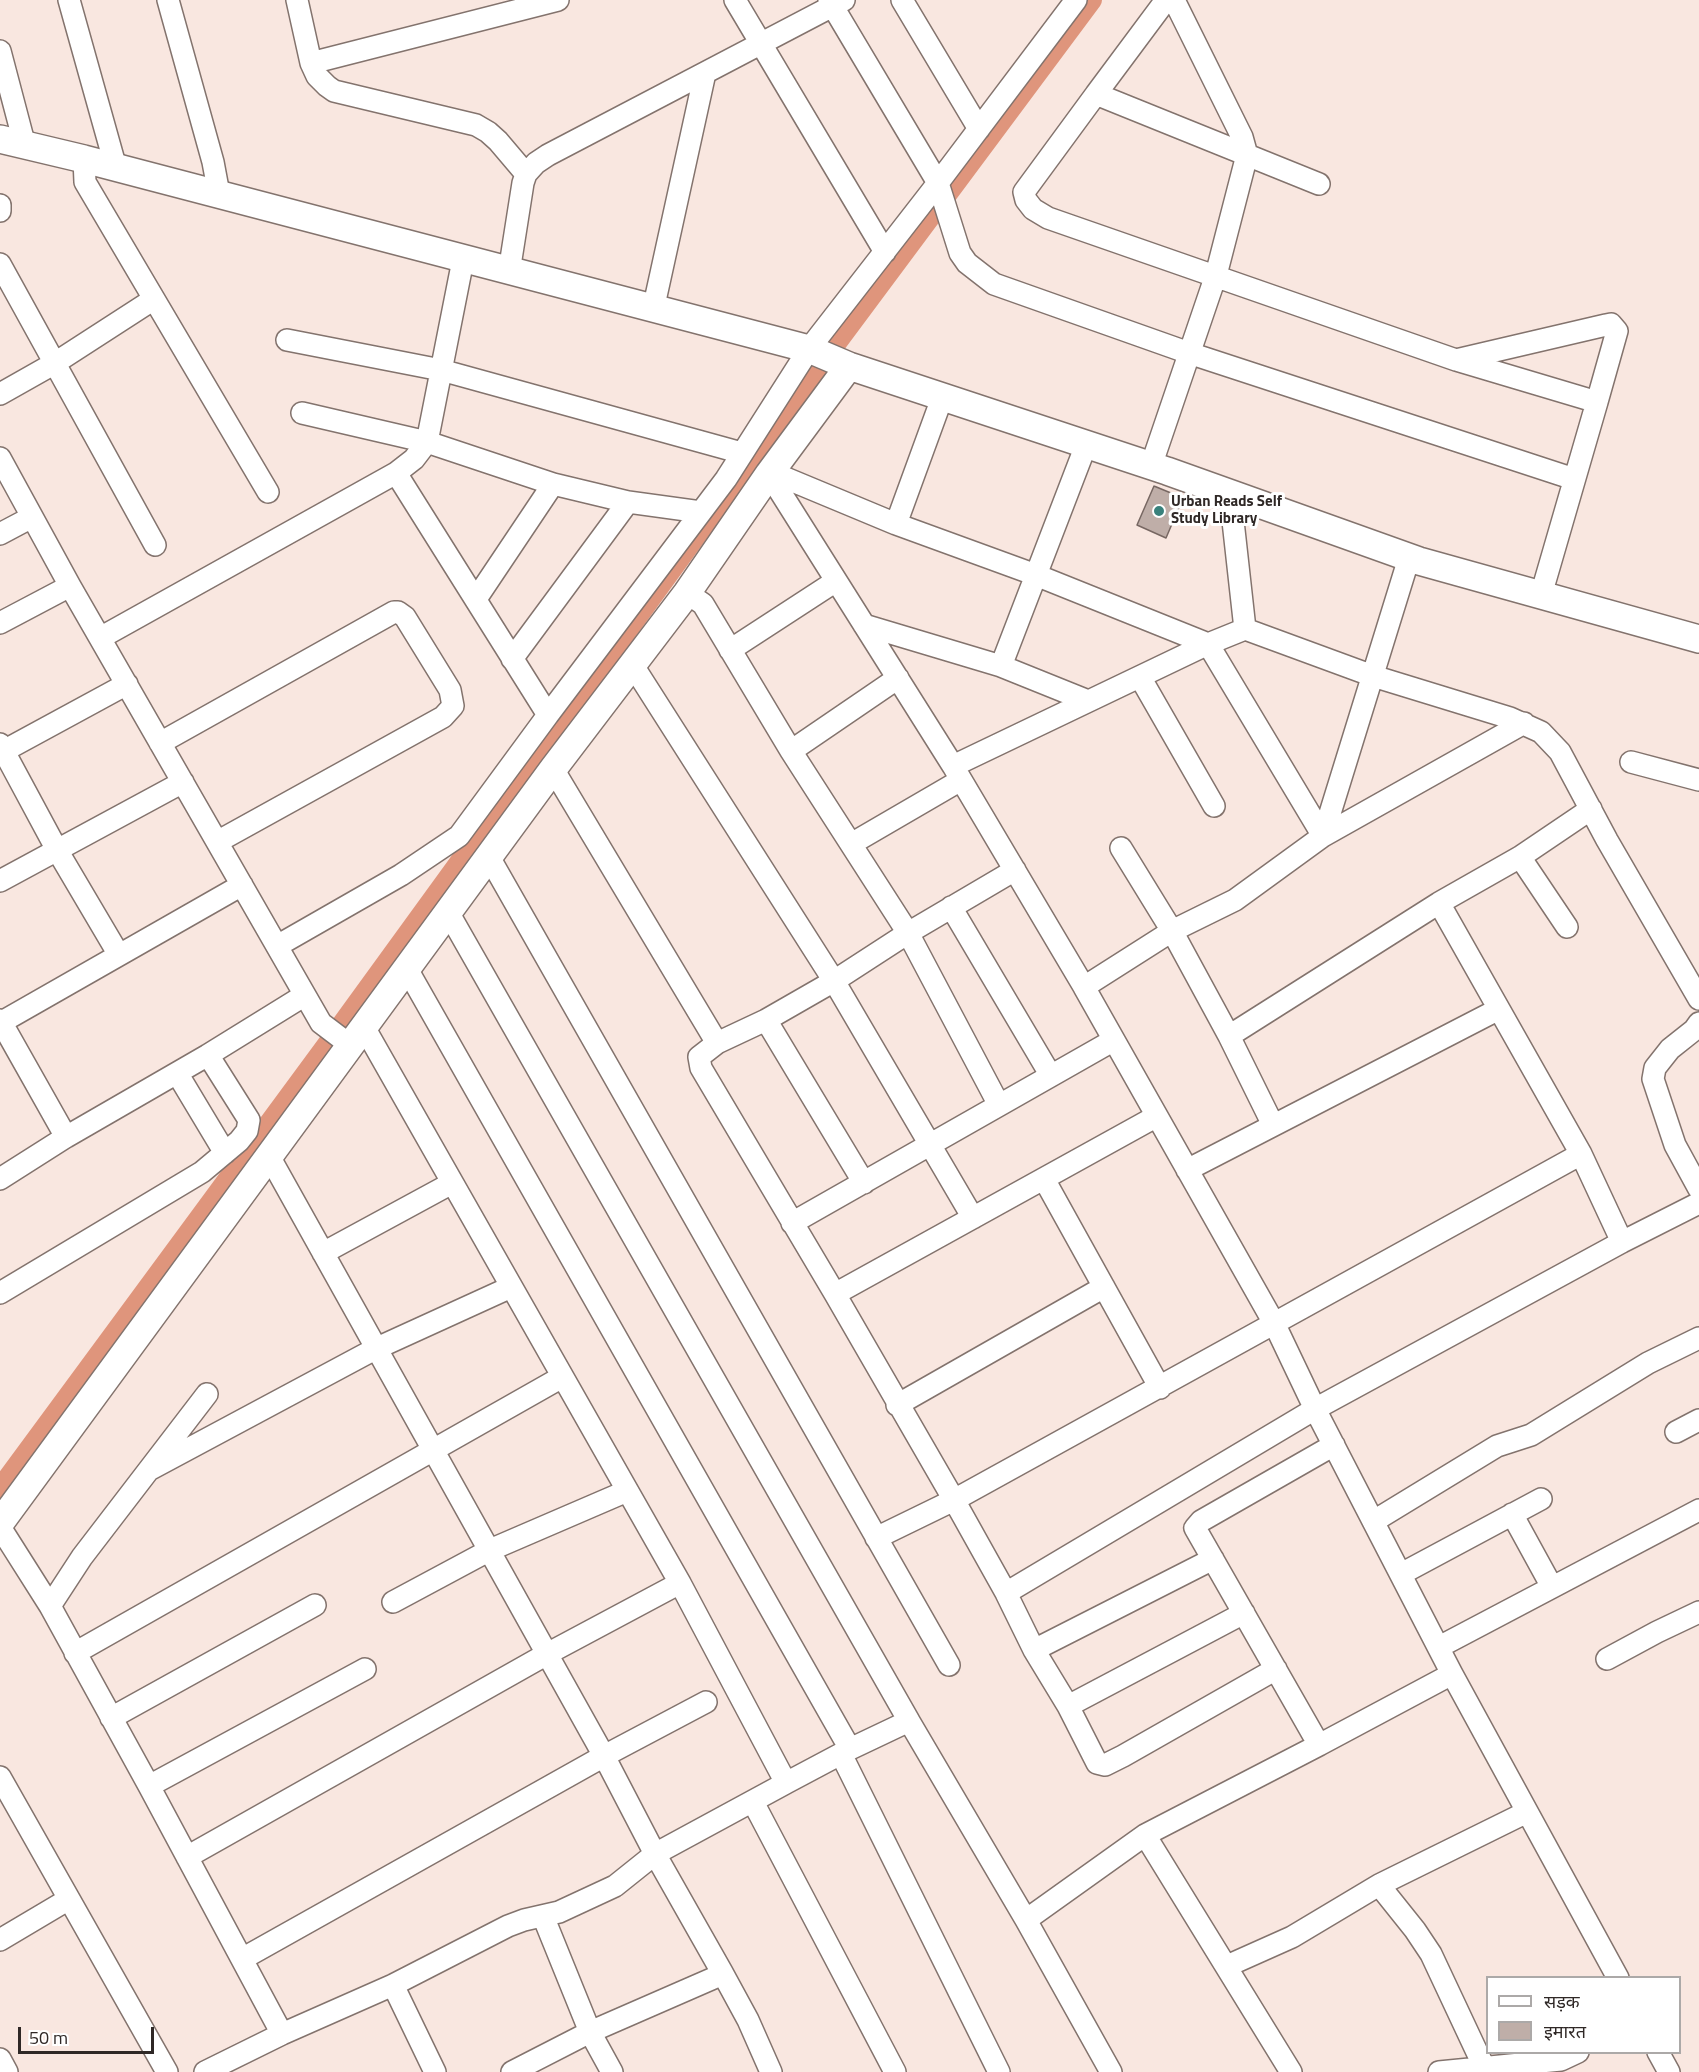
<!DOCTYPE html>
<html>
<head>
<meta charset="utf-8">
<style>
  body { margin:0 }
  #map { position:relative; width:1699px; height:2072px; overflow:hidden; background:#f9e7e0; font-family:"Titillium Web","Noto Sans Devanagari",sans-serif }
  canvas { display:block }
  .legend { position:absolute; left:1486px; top:1976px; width:195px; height:78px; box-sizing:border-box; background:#fff; border:2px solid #aca9a8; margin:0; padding:8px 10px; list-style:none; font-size:18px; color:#2f2826 }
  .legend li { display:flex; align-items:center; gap:12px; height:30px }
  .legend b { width:30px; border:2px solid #aca9a8 }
  .scale { position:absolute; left:18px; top:2027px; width:136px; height:27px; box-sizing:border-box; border:3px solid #2f2826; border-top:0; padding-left:8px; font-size:18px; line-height:21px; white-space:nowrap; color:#2f2826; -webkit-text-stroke:4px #fff; paint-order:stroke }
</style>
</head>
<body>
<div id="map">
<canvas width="1699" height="2072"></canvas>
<ul class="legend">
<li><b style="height:8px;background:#fff"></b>सड़क</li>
<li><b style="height:16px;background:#bfaea8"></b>इमारत</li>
</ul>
<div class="scale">50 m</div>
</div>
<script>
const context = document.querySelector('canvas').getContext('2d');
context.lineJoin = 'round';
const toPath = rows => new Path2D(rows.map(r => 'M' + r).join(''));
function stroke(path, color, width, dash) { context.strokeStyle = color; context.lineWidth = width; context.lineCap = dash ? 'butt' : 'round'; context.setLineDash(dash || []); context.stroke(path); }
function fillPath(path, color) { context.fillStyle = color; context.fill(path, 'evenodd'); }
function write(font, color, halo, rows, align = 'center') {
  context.font = font + ' "Titillium Web",sans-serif'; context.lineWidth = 6; context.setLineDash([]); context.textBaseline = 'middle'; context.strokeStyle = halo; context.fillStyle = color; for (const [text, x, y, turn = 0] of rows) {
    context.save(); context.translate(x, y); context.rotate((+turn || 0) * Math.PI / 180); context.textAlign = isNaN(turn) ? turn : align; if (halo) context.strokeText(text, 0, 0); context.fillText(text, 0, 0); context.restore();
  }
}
const canal = toPath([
  [0,1488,328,1043,827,356,1092,0]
]);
const building = toPath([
  [1154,486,1183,498,1166,538,1137,525,1154,486]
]);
const minor = toPath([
  [69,0,116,168],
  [168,0,213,162,219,194],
  [297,0,311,63,317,76,327,86,334,91,476,125,488,132,498,141,526,174],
  [735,0,885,252],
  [829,0,938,183,960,253,967,263,994,284,1189,353,1574,479],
  [902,0,979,129],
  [1166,0,1096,94,1319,184],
  [0,51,25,146],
  [311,63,558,0],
  [1096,94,1024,192,1026,200,1033,209,1048,218,1456,360,1597,402,1617,331,1611,324,1606,325,1456,360],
  [84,159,85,182,268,492],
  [0,205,0,211],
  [0,264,155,545],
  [509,272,523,183,526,174,536,163,548,155,844,0],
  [653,310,705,73],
  [287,340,441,370,742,453],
  [0,394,55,363,154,299],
  [302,413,427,442,553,484,628,502,512,659],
  [0,458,70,586,321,1023,350,1045],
  [1151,466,1216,275,1247,155,1242,137,1174,0],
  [771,472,896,524,1036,575,1208,644,1323,836,1524,723],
  [769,474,953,766,1084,987,1172,931,1235,900,1323,836,1409,558],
  [628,502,701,512],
  [896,524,942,398],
  [0,534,32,517],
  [687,593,703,604,791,751,908,933,834,981,766,1020,717,1043,699,1057,701,1068,835,1294,954,1500,1006,1593,1034,1650,1068,1706,1097,1763,1105,1765,1123,1756,1276,1669],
  [1541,595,1597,402],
  [476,599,553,484],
  [0,623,70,586],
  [864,625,1001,666,1086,445],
  [1245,629,1373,676,1510,718,1541,732,1560,752,1607,840,1699,999],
  [100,638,396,473,414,459,427,442,463,260],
  [730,650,836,581],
  [632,664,834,981,973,1218],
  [1001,666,1088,701],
  [1140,677,1214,806],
  [548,715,726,479,809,349,938,183,1076,0],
  [160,743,394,612,398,612,405,617,450,690,453,706,443,717,217,842],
  [0,744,57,850,119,955],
  [791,751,898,678],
  [0,753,127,684],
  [1631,762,1699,780],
  [953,766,1208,644,1245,629,1230,494],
  [553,769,717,1043],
  [851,844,961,780],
  [1121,848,1172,931,1229,1036,1439,903,1520,857,1591,809],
  [489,857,949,1665],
  [1520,857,1567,927],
  [0,881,183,782],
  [1439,903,1581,1154,1622,1242],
  [951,907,1051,1076],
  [448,912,909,1721,850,1749],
  [277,946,401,875,459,836,548,715,396,473],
  [1084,987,1274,1323,1315,1409,1452,1674,1618,1978],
  [0,1020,66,1137],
  [766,1020,864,1183],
  [0,1023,242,885],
  [1699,1023,1694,1030,1670,1049,1655,1068,1653,1079,1675,1145,1699,1189],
  [364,1027,680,1583,786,1783,850,1749,407,969],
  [1229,1036,1273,1125],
  [177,1073,225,1153],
  [999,1105,908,933,1015,870],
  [269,1156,604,1756,655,1854,723,1974,590,2032,512,2072],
  [1187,1170,1499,1009],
  [0,1179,66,1137,208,1055,305,995],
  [1044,1179,1160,1388],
  [792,1223,1114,1040],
  [323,1253,452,1183],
  [0,1293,202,1172,239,1141,247,1131,249,1120,208,1055],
  [835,1294,1157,1116],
  [897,1405,1104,1287],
  [1676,1432,1699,1420],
  [149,1470,375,1349,511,1287],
  [1512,1514,1552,1587],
  [1374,1521,1497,1446,1531,1435,1648,1363,1699,1338],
  [0,1527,50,1606,149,1786,282,2034],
  [876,1538,954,1500,1581,1154],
  [1401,1574,1541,1499],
  [1006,1593,1315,1409,1622,1242,1699,1203],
  [393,1602,490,1550,627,1491],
  [50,1606,82,1557,207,1394],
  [1439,1647,1699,1510],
  [1034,1650,1213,1559],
  [75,1653,562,1377],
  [1607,1659,1657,1632,1699,1612],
  [1068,1706,1244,1613],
  [111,1718,315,1605],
  [909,1721,1026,1920,1111,2072],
  [1319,1745,1452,1674],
  [841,1754,999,2072],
  [0,1777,167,2072],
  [149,1786,365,1669],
  [753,1802,895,2072],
  [187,1857,547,1654,680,1583],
  [1379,1885,1527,1812],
  [543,1916,590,2032,612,2072],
  [1026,1920,1145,1835],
  [0,1940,69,1899],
  [242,1959,604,1756,706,1702],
  [1227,1966,1292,1937,1379,1885,1415,1930,1431,1954,1484,2067],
  [723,1974,748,2020,771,2072],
  [393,1985,435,2072],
  [1658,2052,1669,2072],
  [0,2059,7,2072],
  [205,2072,282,2034,393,1985,508,1926,524,1920,559,1912,615,1886,655,1854,786,1783],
  [1291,2072,1145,1835,1319,1745,1195,1528,1201,1521,1334,1445],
  [1439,2072,1561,2060,1578,2052]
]);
const tertiary = toPath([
  [0,139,84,159,809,349,849,366,1167,471,1419,561,1699,639],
  [0,1523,553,769,687,593,769,474,849,366]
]);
const markers = [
  [1159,511,6,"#39817c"]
];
const poiNames = [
  ["Urban Reads Self",1171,502],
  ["Study Library",1171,519]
];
stroke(canal, '#df957c', 20);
fillPath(building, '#bfaea8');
stroke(building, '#776762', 1.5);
stroke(minor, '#83736d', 24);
stroke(tertiary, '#83736d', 30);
stroke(minor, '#fff', 21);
stroke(tertiary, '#fff', 27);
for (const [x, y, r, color] of markers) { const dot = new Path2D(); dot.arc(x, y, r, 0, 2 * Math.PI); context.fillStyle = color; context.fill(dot); stroke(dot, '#fff', 2); }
write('bold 15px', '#2f2826', '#fff', poiNames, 'left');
</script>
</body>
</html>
